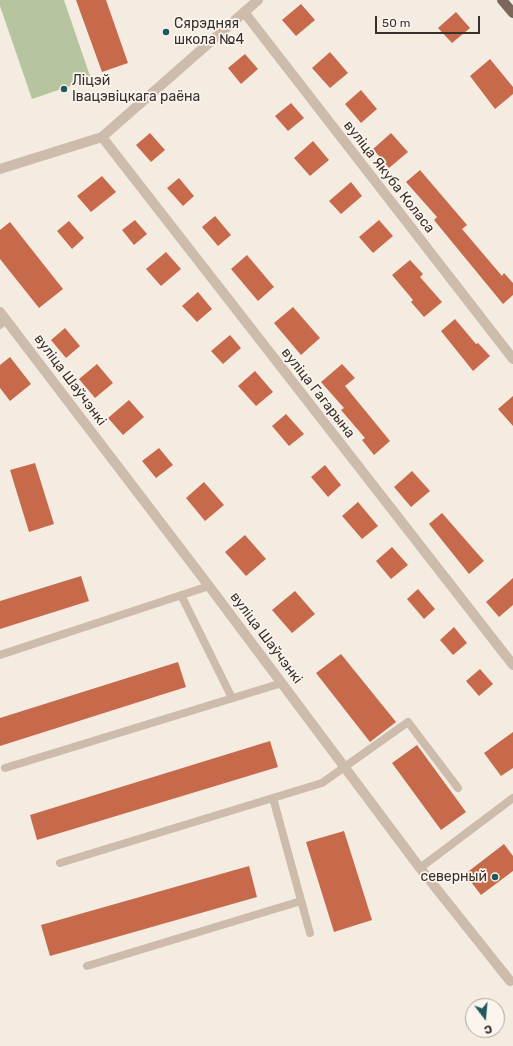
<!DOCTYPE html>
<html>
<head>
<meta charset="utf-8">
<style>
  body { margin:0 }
  #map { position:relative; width:513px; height:1046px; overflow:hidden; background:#f4ebe1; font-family:Rubik,sans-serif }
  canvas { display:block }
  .north { position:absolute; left:465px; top:998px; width:40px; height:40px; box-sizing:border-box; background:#fbf5ee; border:1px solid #aea6a0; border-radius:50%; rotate:164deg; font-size:11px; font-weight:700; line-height:16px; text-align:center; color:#3a302b }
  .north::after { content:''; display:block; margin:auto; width:14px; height:18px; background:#1f585d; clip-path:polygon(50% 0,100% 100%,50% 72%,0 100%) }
  .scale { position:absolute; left:375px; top:16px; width:105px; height:18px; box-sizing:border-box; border:2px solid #3a302b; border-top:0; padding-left:5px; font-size:12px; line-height:14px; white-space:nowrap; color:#3a302b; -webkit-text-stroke:3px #fbf5ee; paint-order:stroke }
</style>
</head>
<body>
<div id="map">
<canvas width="513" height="1046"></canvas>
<div class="north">С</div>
<div class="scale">50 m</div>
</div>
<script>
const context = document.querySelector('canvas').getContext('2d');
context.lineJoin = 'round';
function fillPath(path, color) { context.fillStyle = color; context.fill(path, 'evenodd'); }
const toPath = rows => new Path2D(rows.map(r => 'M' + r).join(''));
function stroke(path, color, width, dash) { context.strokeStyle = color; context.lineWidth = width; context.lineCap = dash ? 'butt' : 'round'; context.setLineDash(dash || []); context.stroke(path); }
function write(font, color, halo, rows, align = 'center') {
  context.font = font + ' Rubik,sans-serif'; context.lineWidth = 3.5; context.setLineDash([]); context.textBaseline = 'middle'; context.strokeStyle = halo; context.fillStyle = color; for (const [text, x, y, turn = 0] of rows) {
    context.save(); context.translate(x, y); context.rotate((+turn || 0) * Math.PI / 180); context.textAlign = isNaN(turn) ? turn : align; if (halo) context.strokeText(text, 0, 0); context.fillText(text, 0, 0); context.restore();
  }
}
const green = toPath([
  [0,0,64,0,91,79,32,99,0,6]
]);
const building = toPath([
  [76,0,106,0,128,63,102,72],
  [301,4,315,20,296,36,282,20],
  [456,12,470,28,452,43,438,28],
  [330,52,348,73,330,88,312,68],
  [245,54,258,69,241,84,228,68],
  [490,59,513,87,513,94,495,109,470,76],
  [361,90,377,109,361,123,345,104],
  [291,103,304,118,288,131,275,116],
  [150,133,165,150,151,162,136,145],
  [391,133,408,152,389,168,373,149],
  [313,141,329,160,310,176,294,158],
  [420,170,467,225,462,229,502,276,504,273,513,283,513,295,503,304,434,220,437,217,406,182],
  [102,176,116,192,91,212,77,196],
  [179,178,194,196,183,206,167,188],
  [351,182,362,196,341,214,329,201],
  [215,216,231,235,218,246,202,227],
  [135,220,147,234,134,245,122,230],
  [379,220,393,236,373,253,359,237],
  [69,221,84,238,72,249,57,231],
  [10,222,63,289,39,308,0,259,0,230],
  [166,252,181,269,161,286,146,269],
  [247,255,274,287,258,301,231,269],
  [410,260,423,274,420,277,442,302,424,317,411,302,413,300,392,275],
  [198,292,212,309,197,322,182,306],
  [293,307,320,338,301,355,274,323],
  [455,319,476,344,478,343,490,356,473,371,441,331],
  [65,328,80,346,66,358,51,340],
  [230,335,241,348,223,364,211,351],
  [10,357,31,384,10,401,0,388,0,365],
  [97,364,113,383,95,398,79,379],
  [342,364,355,378,345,386,390,441,374,455,362,440,365,438,341,410,344,408,321,382],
  [255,371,273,392,256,406,238,386],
  [513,396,513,426,498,409],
  [129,400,144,417,123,435,108,418],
  [286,414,304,434,289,446,272,426],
  [159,448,173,465,156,478,142,461],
  [35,463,54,524,29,532,10,470],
  [325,465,341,485,328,497,311,477],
  [412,471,430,491,411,507,394,487],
  [204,482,224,505,205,521,186,498],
  [358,502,378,526,362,539,342,516],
  [442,513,484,561,469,574,429,524],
  [245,535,266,559,246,576,225,552],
  [392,547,408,565,391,579,376,561],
  [81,576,89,601,0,629,0,601],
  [513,578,513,605,499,617,486,602],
  [418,589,435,609,424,619,407,599],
  [295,591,315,614,292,633,272,610],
  [454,627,467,643,453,655,440,640],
  [341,654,396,722,370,742,316,673],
  [178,662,186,687,0,746,0,718],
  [480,669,493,684,479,696,466,681],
  [513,732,513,768,501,776,484,753],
  [270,741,278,767,37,840,30,815],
  [417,745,466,812,441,830,392,763],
  [344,831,372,920,334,932,306,842],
  [504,844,513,856,513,871,481,895,465,874],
  [249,866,257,897,50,956,41,925]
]);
const lane = toPath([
  [0,325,6,320],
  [181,595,232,698],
  [0,655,209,586],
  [5,768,282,683],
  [273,798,310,933],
  [60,863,322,783,408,722,458,788],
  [420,868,513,798],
  [87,966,301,901]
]);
const street = toPath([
  [244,12,513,359],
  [102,137,513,665],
  [0,169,102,137,258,0],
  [0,312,209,586,420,868,510,981]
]);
const primary = toPath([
  [502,0,513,13]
]);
const markers = [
  [166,32,4,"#1f585d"],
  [64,89,4,"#1f585d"],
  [495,877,4,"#1f585d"]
];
const poiNames = [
  ["Сярэдняя",174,24],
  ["школа №4",174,40],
  ["Ліцэй",72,81],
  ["Івацэвіцкага раёна",72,97],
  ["северный",487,877,"right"]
];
const streetNames = [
  ["вуліца Якуба Коласа",389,177,52],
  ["вуліца Шаўчэнкі",70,380,53],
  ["вуліца Гагарына",318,393,52],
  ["вуліца Шаўчэнкі",266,638,53]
];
fillPath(green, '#b7c4a0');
fillPath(building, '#c76a4b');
stroke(lane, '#cdbbac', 8);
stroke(street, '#cdbbac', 10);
stroke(primary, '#7c675c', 10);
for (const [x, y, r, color] of markers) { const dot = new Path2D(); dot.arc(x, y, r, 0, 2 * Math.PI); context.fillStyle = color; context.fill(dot); stroke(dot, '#fbf5ee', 1.5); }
write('14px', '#3a302b', '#fbf5ee', poiNames, 'left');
write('14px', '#3a302b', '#fbf5ee', streetNames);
</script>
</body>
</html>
